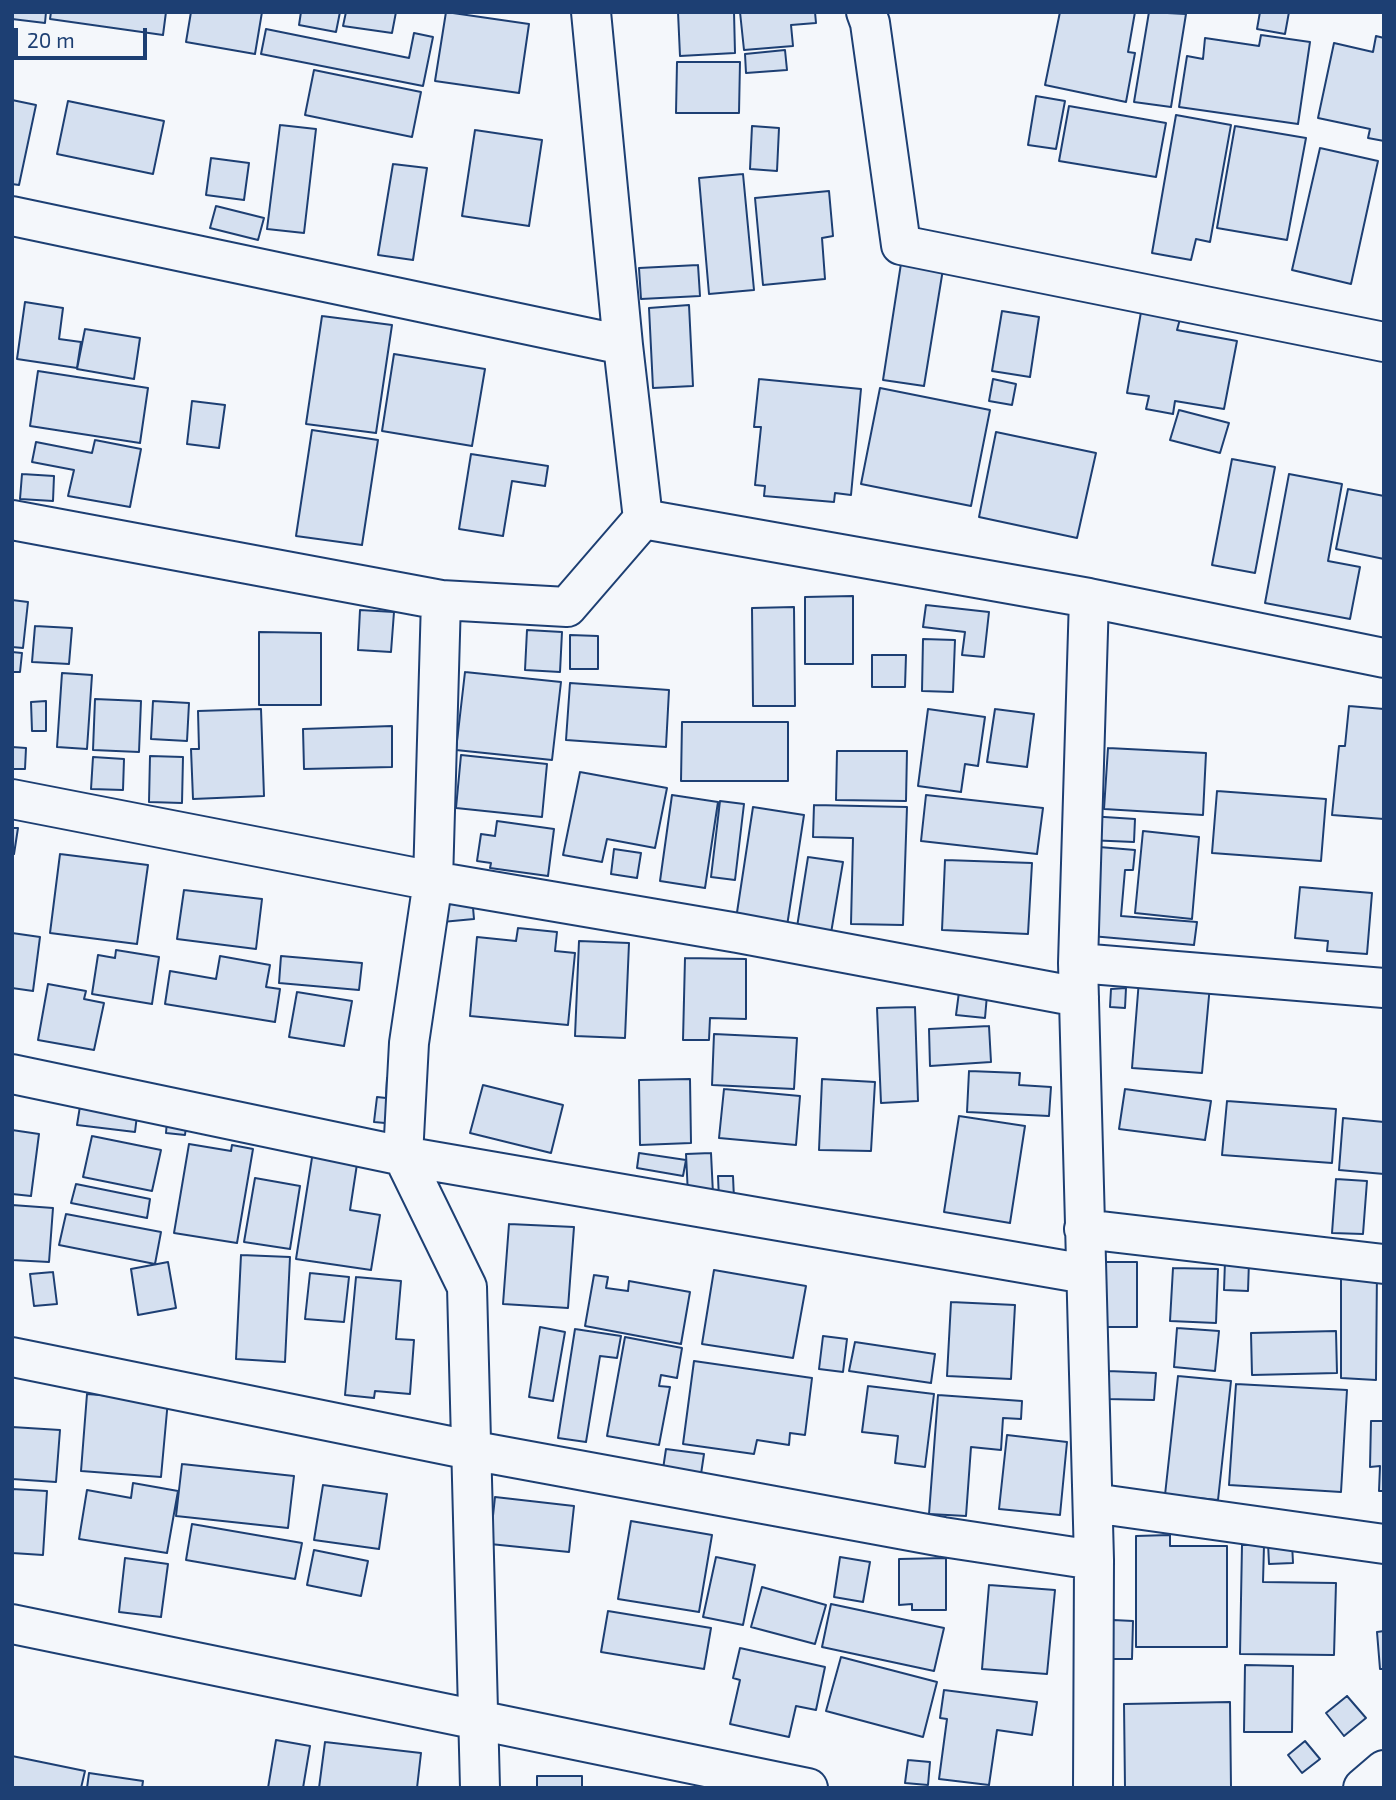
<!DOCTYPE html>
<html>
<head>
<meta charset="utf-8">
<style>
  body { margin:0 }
  #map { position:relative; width:1396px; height:1800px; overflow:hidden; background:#f4f7fb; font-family:"Exo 2",sans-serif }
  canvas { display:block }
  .frame { position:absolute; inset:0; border:14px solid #1d3f73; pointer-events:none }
  .scale { position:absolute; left:14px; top:28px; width:133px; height:32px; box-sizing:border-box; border:4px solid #1d3f73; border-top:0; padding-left:9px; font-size:21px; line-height:24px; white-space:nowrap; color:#1d3f73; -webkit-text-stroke:5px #f4f7fb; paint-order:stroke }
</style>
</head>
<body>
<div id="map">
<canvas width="1396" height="1800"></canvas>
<div class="frame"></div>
<div class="scale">20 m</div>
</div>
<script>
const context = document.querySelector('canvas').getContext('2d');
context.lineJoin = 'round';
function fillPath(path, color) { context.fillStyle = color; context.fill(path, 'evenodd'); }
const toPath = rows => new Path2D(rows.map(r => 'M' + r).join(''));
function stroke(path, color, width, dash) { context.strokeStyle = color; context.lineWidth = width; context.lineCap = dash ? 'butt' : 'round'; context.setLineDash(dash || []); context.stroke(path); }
const building = toPath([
  [12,12,46,12,45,23,12,19,12,12],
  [51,12,166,12,163,35,50,19,51,12],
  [191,12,262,12,255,54,186,42,191,12],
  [301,12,340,12,336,32,299,25,301,12],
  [346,12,396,12,392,33,343,26,346,12],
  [446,12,529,24,519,93,435,81,446,12],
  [678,12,734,12,735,53,680,56,678,12],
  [740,12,815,12,816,23,791,25,793,46,744,50,740,12],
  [1060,12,1135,12,1128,52,1135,53,1126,102,1045,85,1060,12],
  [1149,12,1186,14,1171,107,1134,102,1149,12],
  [1260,12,1289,12,1285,34,1257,29,1260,12],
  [266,29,409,58,414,33,433,37,423,86,261,54,266,29],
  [1261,35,1310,42,1298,124,1179,107,1187,56,1203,59,1205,38,1259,46,1261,35],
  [1376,36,1384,38,1384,141,1368,138,1370,129,1318,118,1334,43,1373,52,1376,36],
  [785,50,787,70,746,73,745,54,785,50],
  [677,62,740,62,739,113,676,113,677,62],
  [314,70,421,92,412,137,305,115,314,70],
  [1036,96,1065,101,1056,149,1028,145,1036,96],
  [12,100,36,105,19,185,12,184,12,100],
  [68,101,164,121,153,174,57,154,68,101],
  [1069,106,1166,123,1156,177,1059,161,1069,106],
  [1176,115,1231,125,1210,242,1196,239,1191,260,1152,253,1176,115],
  [280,125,316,129,304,233,267,229,280,125],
  [752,126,779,128,777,171,750,169,752,126],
  [1235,126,1306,138,1287,240,1217,228,1235,126],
  [475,130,542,140,529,226,462,216,475,130],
  [1320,148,1378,161,1351,284,1292,270,1320,148],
  [211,158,249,163,244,200,206,195,211,158],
  [393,164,427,168,413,260,378,255,393,164],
  [743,174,754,290,709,294,699,178,743,174],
  [829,191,833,236,822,238,825,279,763,285,755,198,829,191],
  [216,206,264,218,258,240,210,228,216,206],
  [902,257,944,263,924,386,883,380,902,257],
  [698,265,700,296,641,299,639,268,698,265],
  [25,302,63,308,59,339,81,342,77,368,17,359,25,302],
  [689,305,693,386,653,388,649,308,689,305],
  [1002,311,1039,317,1030,377,992,371,1002,311],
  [1141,312,1180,319,1177,330,1237,341,1224,409,1175,401,1173,414,1146,409,1149,396,1127,393,1141,312],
  [322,316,392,325,376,433,306,424,322,316],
  [85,329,140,338,134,379,77,369,85,329],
  [394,354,485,369,472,446,382,431,394,354],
  [38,371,148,388,140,443,30,426,38,371],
  [759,379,861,389,851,495,835,493,834,502,764,496,765,486,755,485,761,427,754,427,759,379],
  [993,379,1016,384,1012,405,989,401,993,379],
  [880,388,990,410,971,506,861,484,880,388],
  [192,401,225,405,219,448,187,444,192,401],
  [1179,410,1229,423,1220,453,1170,440,1179,410],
  [312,430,378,440,362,545,296,536,312,430],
  [996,432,1096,453,1077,538,979,517,996,432],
  [95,440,141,449,130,507,68,496,74,470,32,462,36,442,92,453,95,440],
  [471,454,548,466,545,486,512,481,503,536,459,529,471,454],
  [1232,459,1275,467,1255,573,1212,565,1232,459],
  [22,474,54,476,53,501,20,499,22,474],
  [1289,474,1342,484,1328,561,1360,567,1350,619,1265,603,1289,474],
  [1348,489,1384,496,1384,559,1336,549,1348,489],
  [853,596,853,664,805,664,805,597,853,596],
  [12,600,28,602,23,648,12,647,12,600],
  [926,605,989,612,984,657,962,655,965,632,923,627,926,605],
  [794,607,795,706,753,706,752,608,794,607],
  [360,610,394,612,391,652,358,650,360,610],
  [35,626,72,628,69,664,32,662,35,626],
  [527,630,562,632,560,672,525,670,527,630],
  [259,632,321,633,321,705,259,705,259,632],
  [570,635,598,636,598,669,570,669,570,635],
  [923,639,955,640,953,692,922,691,923,639],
  [12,652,22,653,20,672,12,672,12,652],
  [872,655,906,655,905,687,872,687,872,655],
  [465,672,561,682,552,760,456,750,465,672],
  [62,673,92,675,87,749,57,747,62,673],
  [570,683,669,690,666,747,566,740,570,683],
  [95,699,141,701,139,752,93,750,95,699],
  [46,701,46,731,32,731,31,702,46,701],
  [153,701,189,703,187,741,151,739,153,701],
  [1349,706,1384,709,1384,819,1332,815,1339,746,1345,746,1349,706],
  [261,709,264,796,193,799,191,749,199,749,198,711,261,709],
  [928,709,985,717,978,766,965,764,961,792,918,786,928,709],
  [995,709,1034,714,1027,767,987,762,995,709],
  [682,722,788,722,788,781,681,781,682,722],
  [392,726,392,767,304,769,303,729,392,726],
  [12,747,26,748,25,769,12,769,12,747],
  [1108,748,1206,753,1203,815,1104,809,1108,748],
  [837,751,907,751,906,801,836,800,837,751],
  [461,755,547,764,542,817,456,808,461,755],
  [150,756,183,757,182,803,149,802,150,756],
  [93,757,124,759,123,790,91,789,93,757],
  [580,772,667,788,655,848,607,839,602,862,563,855,580,772],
  [1217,791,1326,799,1321,861,1212,853,1217,791],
  [672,795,718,802,705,888,660,881,672,795],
  [926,795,1043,808,1037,854,921,841,926,795],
  [720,801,744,804,735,880,711,877,720,801],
  [814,805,907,807,903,925,851,924,853,838,813,837,814,805],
  [753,807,804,815,787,926,736,919,753,807],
  [1089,816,1135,819,1134,842,1087,840,1089,816],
  [497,821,554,829,548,876,490,868,491,863,477,861,481,834,495,836,497,821],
  [12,828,18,828,14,854,12,854,12,828],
  [1143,831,1199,837,1192,919,1135,913,1143,831],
  [1099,847,1135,850,1133,870,1125,870,1121,916,1197,922,1194,945,1091,936,1099,847],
  [614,849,641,853,637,878,611,874,614,849],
  [60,854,148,865,137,944,50,933,60,854],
  [808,857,843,862,831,933,797,927,808,857],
  [945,860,1032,863,1028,934,942,930,945,860],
  [1300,887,1372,893,1367,954,1327,951,1328,941,1295,938,1300,887],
  [184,890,262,899,256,949,177,939,184,890],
  [472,896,474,919,442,922,440,899,472,896],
  [518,928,557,932,555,951,575,953,568,1025,470,1016,477,937,516,941,518,928],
  [12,933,40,937,33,991,12,988,12,933],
  [579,941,629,943,625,1038,575,1036,579,941],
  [116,950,159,957,152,1004,92,994,98,955,115,958,116,950],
  [220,956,270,965,266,987,280,989,275,1022,165,1004,170,971,216,979,220,956],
  [281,956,362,963,359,990,279,983,281,956],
  [685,958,746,959,746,1019,710,1018,709,1040,683,1040,685,958],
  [1139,980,1210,985,1202,1073,1132,1068,1139,980],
  [48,984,86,991,84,999,104,1003,94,1050,38,1040,48,984],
  [1126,988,1125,1008,1110,1007,1111,989,1126,988],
  [297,992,352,1001,344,1046,289,1037,297,992],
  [959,992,987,995,985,1018,956,1015,959,992],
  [915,1007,918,1101,881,1103,877,1008,915,1007],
  [989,1026,991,1062,930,1066,929,1029,989,1026],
  [714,1034,797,1038,794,1089,712,1085,714,1034],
  [969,1071,1020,1073,1019,1085,1051,1087,1049,1116,967,1112,969,1071],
  [387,1078,400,1080,396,1124,374,1122,377,1097,386,1098,387,1078],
  [690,1079,691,1143,640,1145,639,1080,690,1079],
  [822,1079,875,1082,871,1151,819,1150,822,1079],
  [483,1085,563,1105,551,1153,470,1133,483,1085],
  [724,1089,800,1096,796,1145,719,1138,724,1089],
  [1125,1089,1211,1101,1205,1140,1119,1129,1125,1089],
  [81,1100,138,1107,135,1132,77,1125,81,1100],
  [1227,1101,1336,1109,1332,1163,1222,1155,1227,1101],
  [168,1109,188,1111,185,1135,166,1133,168,1109],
  [959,1116,1025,1126,1010,1223,944,1212,959,1116],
  [1343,1118,1384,1122,1384,1174,1339,1170,1343,1118],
  [12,1130,39,1134,31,1196,12,1194,12,1130],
  [92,1136,161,1150,152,1191,83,1177,92,1136],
  [189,1144,231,1151,232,1145,253,1149,237,1243,174,1233,189,1144],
  [314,1145,359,1151,350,1210,380,1215,371,1270,296,1259,314,1145],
  [639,1153,686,1160,683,1176,637,1168,639,1153],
  [711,1153,713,1194,688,1195,686,1154,711,1153],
  [718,1176,733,1176,734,1199,719,1200,718,1176],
  [255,1178,300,1186,290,1249,244,1242,255,1178],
  [1336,1179,1367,1181,1363,1234,1332,1233,1336,1179],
  [76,1184,150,1199,147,1218,71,1203,76,1184],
  [12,1205,53,1208,49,1262,12,1260,12,1205],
  [66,1214,161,1232,155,1264,59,1245,66,1214],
  [509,1224,574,1227,568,1308,503,1304,509,1224],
  [241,1255,290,1257,285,1362,236,1359,241,1255],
  [1225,1261,1249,1261,1248,1291,1224,1290,1225,1261],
  [168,1262,176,1308,138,1315,131,1269,168,1262],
  [1103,1262,1137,1262,1137,1327,1102,1327,1103,1262],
  [1173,1268,1218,1269,1216,1323,1170,1321,1173,1268],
  [1377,1268,1376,1380,1341,1378,1341,1270,1377,1268],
  [714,1270,806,1286,793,1358,702,1344,714,1270],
  [53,1272,57,1304,34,1306,30,1274,53,1272],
  [310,1273,349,1277,344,1322,305,1319,310,1273],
  [594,1275,608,1277,606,1288,628,1291,629,1281,690,1292,681,1344,585,1326,594,1275],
  [356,1277,401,1281,396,1339,414,1340,410,1394,375,1391,374,1398,345,1395,356,1277],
  [951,1302,1015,1305,1011,1379,947,1376,951,1302],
  [540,1327,565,1332,553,1401,529,1397,540,1327],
  [1177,1328,1219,1331,1215,1371,1174,1367,1177,1328],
  [575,1329,621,1336,617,1358,600,1356,586,1442,558,1438,575,1329],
  [1336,1331,1337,1373,1252,1375,1251,1333,1336,1331],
  [823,1336,847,1339,843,1372,819,1369,823,1336],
  [625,1337,682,1348,677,1378,661,1375,659,1386,670,1387,659,1445,607,1436,625,1337],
  [855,1342,935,1354,931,1383,849,1371,855,1342],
  [694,1361,812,1378,805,1435,790,1433,789,1445,757,1440,754,1454,683,1444,694,1361],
  [1108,1371,1156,1373,1154,1400,1106,1399,1108,1371],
  [1178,1376,1231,1381,1218,1500,1165,1495,1178,1376],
  [1236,1384,1347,1390,1341,1492,1229,1485,1236,1384],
  [868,1386,934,1394,925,1467,895,1463,898,1436,862,1432,868,1386],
  [87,1394,168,1400,161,1477,81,1471,87,1394],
  [938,1395,1022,1401,1021,1419,1003,1418,1001,1450,971,1447,966,1516,929,1514,938,1395],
  [1371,1421,1384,1421,1384,1491,1379,1491,1380,1466,1370,1467,1371,1421],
  [12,1427,60,1430,56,1482,12,1479,12,1427],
  [1007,1435,1067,1442,1060,1515,999,1509,1007,1435],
  [666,1449,704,1454,701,1474,663,1469,666,1449],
  [182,1464,294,1476,288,1528,176,1516,182,1464],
  [133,1483,178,1491,167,1553,79,1539,87,1490,131,1498,133,1483],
  [323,1485,387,1494,379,1549,314,1540,323,1485],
  [12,1489,47,1491,43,1555,12,1553,12,1489],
  [495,1497,574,1506,569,1552,490,1544,495,1497],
  [631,1521,712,1535,699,1612,618,1599,631,1521],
  [192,1524,302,1543,295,1579,186,1560,192,1524],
  [1170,1535,1170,1546,1227,1546,1227,1647,1136,1647,1136,1536,1170,1535],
  [1268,1543,1292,1543,1293,1563,1269,1564,1268,1543],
  [1242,1545,1264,1545,1263,1582,1336,1583,1334,1655,1240,1654,1242,1545],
  [314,1550,368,1561,361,1596,307,1585,314,1550],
  [716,1557,755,1565,743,1625,703,1617,716,1557],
  [840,1557,870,1562,863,1602,834,1597,840,1557],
  [125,1558,168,1564,161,1617,119,1612,125,1558],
  [946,1558,946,1610,912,1610,912,1604,899,1605,899,1559,946,1558],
  [989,1585,1055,1590,1047,1674,982,1669,989,1585],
  [762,1587,826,1605,815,1644,751,1627,762,1587],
  [831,1604,944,1628,934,1671,822,1647,831,1604],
  [608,1611,711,1628,704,1669,601,1652,608,1611],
  [1113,1620,1133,1621,1132,1659,1112,1659,1113,1620],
  [1384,1631,1384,1669,1380,1669,1377,1632,1384,1631],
  [740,1648,825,1667,816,1710,796,1706,789,1737,730,1724,740,1680,733,1678,740,1648],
  [841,1657,937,1682,923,1737,826,1711,841,1657],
  [1245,1665,1293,1666,1292,1732,1244,1732,1245,1665],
  [944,1690,1037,1702,1032,1735,997,1730,989,1785,939,1779,947,1719,940,1718,944,1690],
  [1347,1696,1366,1718,1344,1736,1326,1713,1347,1696],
  [1230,1702,1231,1788,1125,1788,1124,1704,1230,1702],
  [276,1740,310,1746,303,1788,268,1788,276,1740],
  [1305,1741,1320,1759,1302,1773,1288,1755,1305,1741],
  [325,1742,421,1753,417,1788,319,1788,325,1742],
  [12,1756,85,1771,81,1788,12,1788,12,1756],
  [908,1760,930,1762,928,1785,905,1783,908,1760],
  [89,1773,143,1781,142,1788,87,1788,89,1773],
  [537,1776,582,1776,582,1788,537,1788,537,1776]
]);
const minor = toPath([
  [591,12,623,345,643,519],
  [866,12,870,23,901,245,1384,342],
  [12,216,623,345],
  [12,520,441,600,567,607,643,519,1089,598,1384,658],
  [1089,598,1078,963,1094,1560,1093,1788],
  [441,600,433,881,409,1043,403,1156,467,1287,480,1788],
  [12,799,433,881,738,933,1079,997],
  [1078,963,1384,988],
  [12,1074,403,1156,1086,1274],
  [1084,1229,1384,1264],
  [12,1357,470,1450,943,1537,1094,1560],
  [1093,1503,1384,1544],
  [12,1624,808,1788]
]);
const secondary = toPath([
  [1363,1788,1384,1770]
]);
fillPath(building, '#d5e0f0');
stroke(building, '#1d3f73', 2);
stroke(minor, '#1d3f73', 42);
stroke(secondary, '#1d3f73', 42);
stroke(minor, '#f4f7fb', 38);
stroke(secondary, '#f4f7fb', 38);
</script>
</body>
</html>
